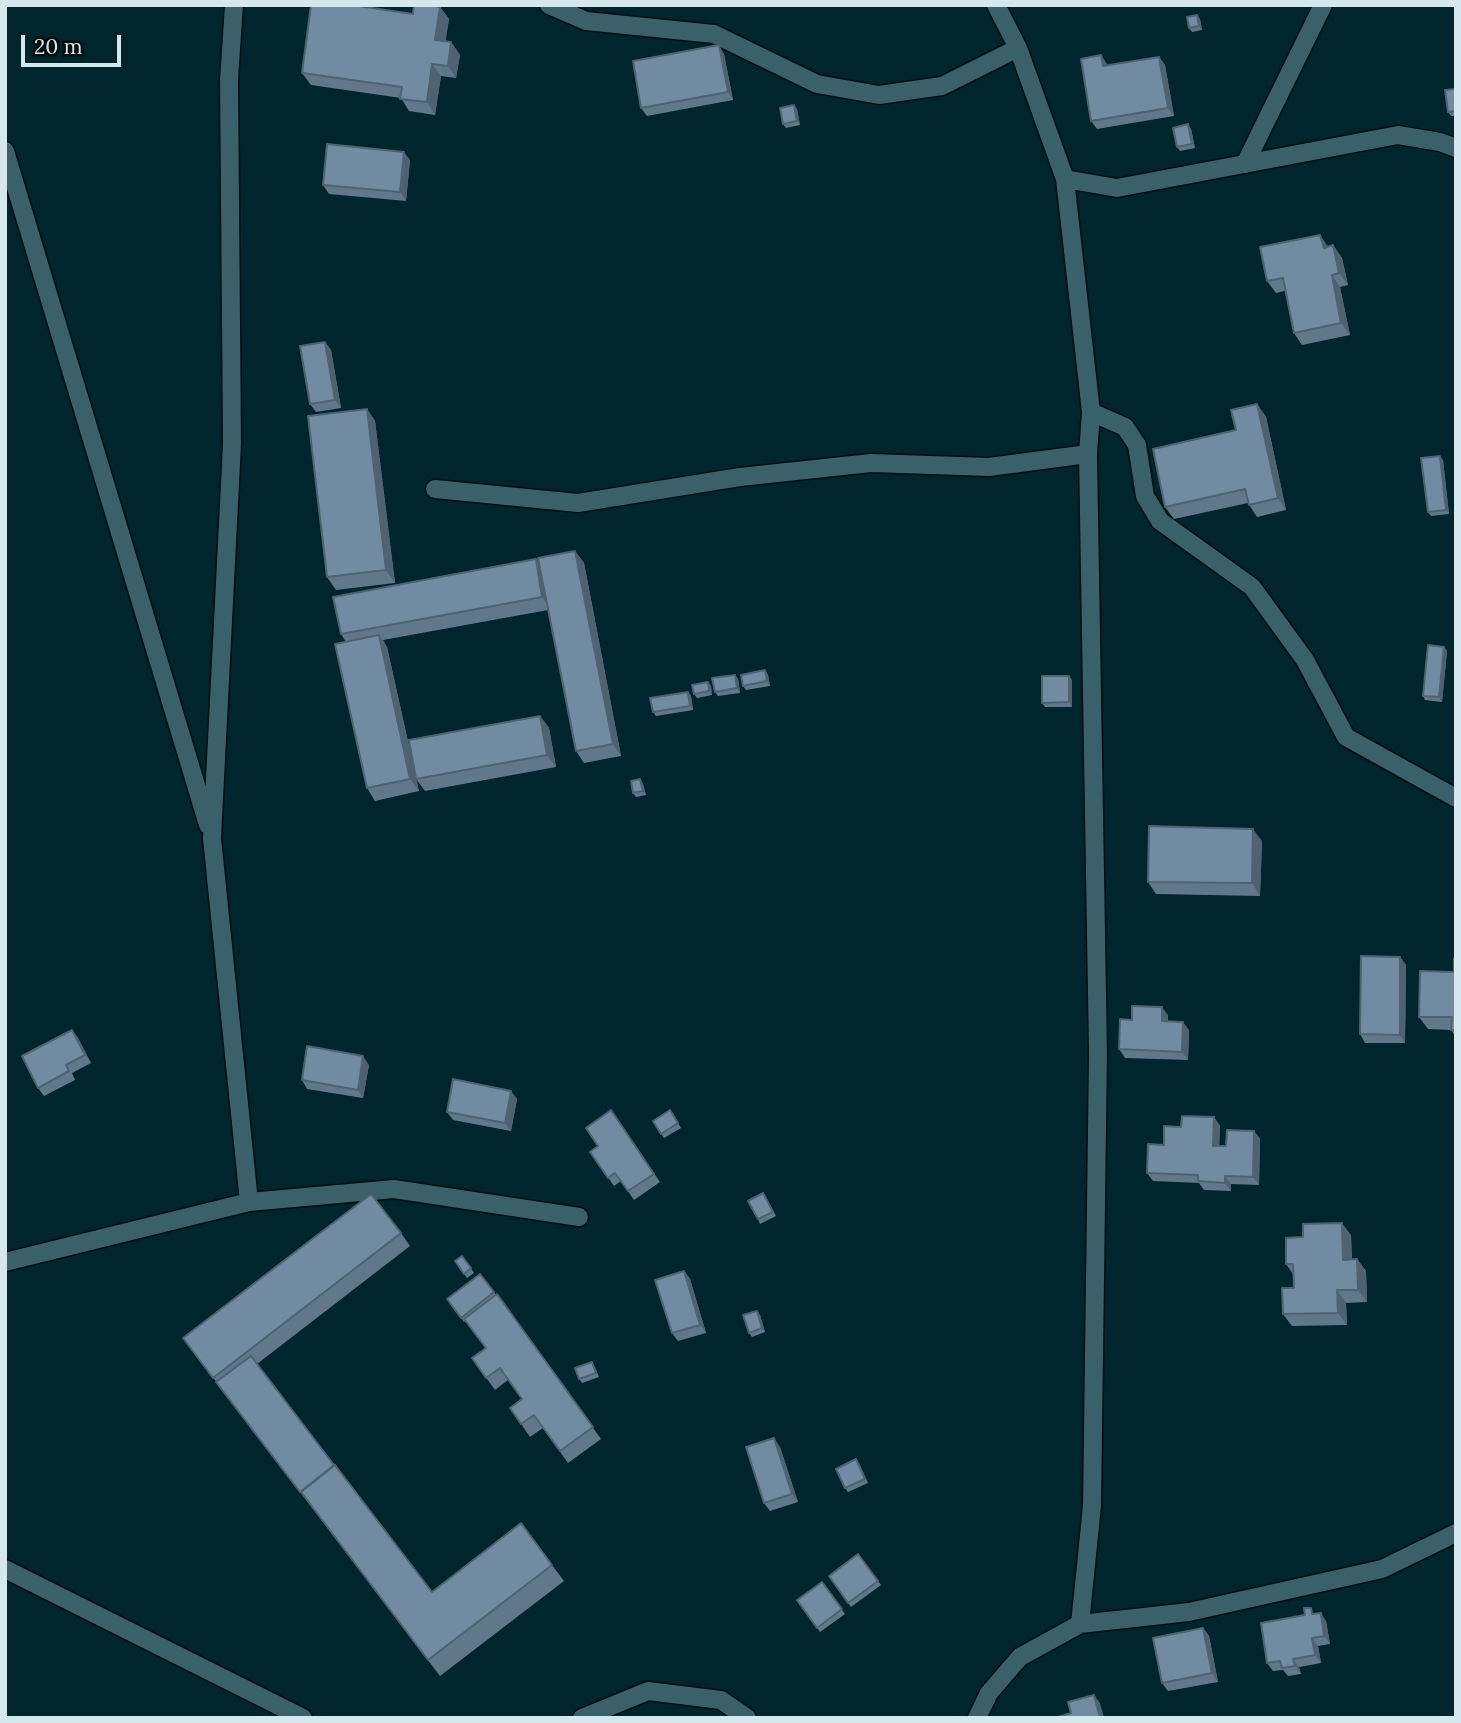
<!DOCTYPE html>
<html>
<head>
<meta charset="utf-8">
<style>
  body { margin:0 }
  #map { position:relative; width:1461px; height:1723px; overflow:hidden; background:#00252c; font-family:Lora,serif }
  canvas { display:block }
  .frame { position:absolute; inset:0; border:7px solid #d4e8ed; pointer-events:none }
  .scale { position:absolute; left:21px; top:35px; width:100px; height:32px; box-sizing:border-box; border:4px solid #d4e8ed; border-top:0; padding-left:9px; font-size:21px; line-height:24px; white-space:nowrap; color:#d4e8ed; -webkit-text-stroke:5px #010c0f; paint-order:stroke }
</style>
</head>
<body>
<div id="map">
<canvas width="1461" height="1723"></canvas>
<div class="frame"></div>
<div class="scale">20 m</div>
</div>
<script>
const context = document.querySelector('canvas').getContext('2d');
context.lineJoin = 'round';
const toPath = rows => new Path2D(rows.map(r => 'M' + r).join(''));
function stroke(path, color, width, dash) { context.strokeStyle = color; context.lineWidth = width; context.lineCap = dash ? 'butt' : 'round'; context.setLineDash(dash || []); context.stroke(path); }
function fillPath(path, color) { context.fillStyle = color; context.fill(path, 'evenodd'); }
const minor = toPath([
  [234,5,229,79,232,444,212,838,249,1202],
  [549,5,586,21,714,34,817,84,879,95,942,86,1018,48],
  [5,151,208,825],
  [1245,164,1323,5],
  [1065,179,1117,188,1398,135,1440,142,1456,148],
  [1091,412,1125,427,1137,445,1145,496,1160,521,1252,587,1305,660,1346,737,1456,798],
  [435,489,578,503,740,477,871,463,989,467,1088,454],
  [5,1262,249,1202,394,1189,579,1217],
  [5,1569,303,1718],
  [1080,1624,1189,1612,1382,1569,1456,1533],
  [582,1718,648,1691,721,1700,747,1718],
  [977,1718,989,1693,1020,1657,1080,1624,1092,1506,1098,1053,1088,454,1091,412,1065,179,1018,48,996,5]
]);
const wall = toPath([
  [440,7,449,19,445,42,451,42,460,55,456,78,441,76,435,115,409,111,401,98,311,85,302,73,413,14],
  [1197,15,1200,19,1202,30,1192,32,1189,28],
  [724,54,733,100,647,116,641,108],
  [1101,55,1107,65,1159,57,1165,65,1174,116,1097,129,1091,121],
  [1456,89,1456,116,1451,116,1448,112],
  [794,105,797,109,800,125,786,128,783,124],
  [1191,129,1195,148,1180,151,1177,147],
  [410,160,406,201,329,194,323,185],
  [1333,245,1342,258,1348,285,1340,287,1350,335,1302,345,1294,333,1285,291,1276,293,1267,281,1328,246],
  [325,342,331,350,341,408,316,412,310,404],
  [1257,404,1266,417,1286,510,1257,517,1248,503,1174,519,1165,507,1236,430],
  [367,409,375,421,395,583,336,590,327,577],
  [1443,460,1449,514,1431,516,1428,512],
  [575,551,584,563,621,756,584,763,576,751,548,610,383,640,387,647,419,791,375,801,367,788,346,642,341,634,540,565],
  [1444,647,1447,651,1442,702,1425,700,1423,696],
  [765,670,768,675,770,686,746,690,743,686],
  [735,675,738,679,740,693,718,696,715,692],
  [1069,676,1072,680,1072,707,1045,707,1042,703],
  [708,682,711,686,712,695,697,698,694,694],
  [688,692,691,696,693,710,656,716,653,712],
  [540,716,549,728,556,767,425,791,416,779],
  [640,779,643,784,646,795,636,797,633,793],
  [1262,841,1260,896,1156,894,1148,882],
  [1400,957,1406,965,1405,1043,1365,1043,1360,1034],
  [1456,959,1456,1037,1451,1030,1428,1029,1419,1017,1454,972],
  [1168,1015,1168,1021,1189,1030,1188,1060,1125,1058,1119,1049,1132,1020],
  [72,1030,78,1038,91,1063,72,1073,75,1080,44,1096,38,1088],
  [369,1065,363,1098,307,1089,302,1080],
  [517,1099,511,1131,453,1120,447,1112],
  [611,1110,660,1182,634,1200,621,1181,614,1186,590,1152,598,1146],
  [670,1110,681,1128,664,1138,653,1121],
  [1214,1117,1220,1126,1219,1146,1226,1146,1254,1131,1260,1139,1259,1185,1231,1184,1231,1191,1204,1190,1199,1183,1153,1181,1147,1173,1164,1145,1181,1127],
  [766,1197,776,1216,760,1224,758,1219],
  [401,1233,410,1246,257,1364,432,1592,552,1565,564,1581,440,1676,183,1338],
  [1351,1235,1352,1259,1357,1259,1366,1271,1367,1302,1346,1303,1347,1325,1292,1326,1283,1314,1294,1288,1293,1274,1286,1264],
  [462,1256,474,1273,467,1278,455,1261],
  [684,1271,690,1279,706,1333,678,1341,672,1333],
  [480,1274,496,1295,497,1294,601,1439,568,1463,543,1428,530,1437,510,1408,522,1399,508,1380,495,1390,472,1358,486,1348,466,1321,464,1322,447,1299],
  [760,1315,765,1332,752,1337,749,1333],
  [595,1367,599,1377,582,1383,579,1379],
  [780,1447,798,1502,770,1511,764,1503],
  [859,1463,868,1483,848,1492,845,1488],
  [858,1554,881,1585,851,1607,829,1576],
  [822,1582,845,1614,820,1632,797,1600],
  [1316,1614,1326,1621,1330,1644,1318,1646,1321,1663,1299,1667,1301,1674,1288,1676,1283,1670,1273,1671,1267,1663],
  [1203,1628,1209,1636,1218,1682,1168,1691,1162,1683]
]);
const shadedWall = toPath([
  [440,7,449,19,444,52,435,40],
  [1197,15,1200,19,1202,30,1199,26],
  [451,42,460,55,456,78,448,66],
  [719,45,724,54,733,100,728,92],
  [1101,55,1107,64,1109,75,1103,66],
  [1159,57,1165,65,1174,116,1168,108],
  [432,64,441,76,435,115,427,102],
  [794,105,797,109,800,125,797,121],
  [1188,124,1191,129,1195,148,1192,144],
  [404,152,410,160,406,201,400,192],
  [1320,235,1329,248,1324,248],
  [1333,245,1342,258,1348,285,1339,273],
  [1332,275,1340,287,1350,335,1341,323],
  [325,342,331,350,341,408,335,400],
  [1257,404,1266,417,1286,510,1278,498],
  [367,409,375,421,395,583,386,570],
  [1440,456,1443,460,1449,514,1446,510],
  [575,551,584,563,621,756,613,744],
  [536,559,544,572,551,609,542,597],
  [379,635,387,647,419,791,410,779],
  [1444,647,1447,651,1442,702,1439,697],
  [765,670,768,675,770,686,767,681],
  [735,675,738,679,740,693,737,688],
  [1069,676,1072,680,1072,707,1069,702],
  [708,682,711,686,712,695,709,691],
  [688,692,691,696,693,710,690,706],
  [540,716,549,728,556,767,547,755],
  [640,779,643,784,646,795,643,791],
  [1253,829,1262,841,1260,896,1252,883],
  [1400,957,1406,965,1405,1043,1400,1035],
  [1162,1007,1168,1015,1168,1029,1162,1021],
  [1183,1022,1189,1030,1188,1060,1182,1052],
  [72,1030,78,1038,91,1063,85,1055],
  [363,1056,369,1065,363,1098,358,1090],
  [511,1091,517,1099,511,1131,505,1123],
  [1214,1117,1220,1126,1219,1154,1213,1146],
  [1254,1131,1260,1139,1259,1185,1253,1177],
  [1225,1176,1231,1184,1231,1191,1225,1183],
  [1342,1223,1351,1235,1352,1272,1343,1260],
  [1357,1259,1366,1271,1367,1302,1358,1290],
  [684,1271,690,1279,706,1333,700,1325],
  [1337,1290,1346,1303,1347,1325,1338,1313],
  [757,1311,760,1315,765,1332,762,1328],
  [774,1438,780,1447,798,1502,792,1494],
  [1321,1613,1326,1621,1330,1644,1324,1636],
  [1203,1628,1209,1636,1218,1682,1212,1673],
  [1312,1638,1318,1646,1321,1663,1315,1655],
  [1293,1659,1299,1667,1301,1674,1295,1666],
  [1094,1695,1100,1703,1104,1718,1100,1718]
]);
const building = toPath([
  [311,5,352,5,413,14,414,5,429,5,440,7,435,40,451,42,448,66,432,64,427,102,400,99,402,87,302,73,311,5],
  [1197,15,1199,26,1189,28,1187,17,1197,15],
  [719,45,728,92,641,108,633,61,719,45],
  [1101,55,1103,66,1159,57,1168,108,1091,121,1081,59,1101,55],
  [1456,89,1456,111,1448,112,1445,90,1456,89],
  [794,105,797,121,783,124,780,108,794,105],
  [1188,124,1192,144,1177,147,1173,128,1188,124],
  [327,144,404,152,400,192,323,185,327,144],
  [1320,235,1324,248,1333,245,1339,273,1332,275,1341,323,1294,333,1283,278,1267,281,1260,247,1320,235],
  [325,342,335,400,310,404,300,346,325,342],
  [1257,404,1278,498,1249,505,1245,489,1165,507,1153,449,1236,430,1231,410,1257,404],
  [367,409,386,570,327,577,308,416,367,409],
  [1440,456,1446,510,1428,512,1421,458,1440,456],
  [575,551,613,744,576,751,538,558,575,551],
  [536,559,542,597,341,634,333,597,536,559],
  [379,635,410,779,367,788,335,644,379,635],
  [1428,645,1444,647,1439,697,1423,696,1428,645],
  [765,670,767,681,743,686,741,675,765,670],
  [735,675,737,688,715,692,712,678,735,675],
  [1042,676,1069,676,1069,702,1042,703,1042,676],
  [708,682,709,691,694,694,692,685,708,682],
  [688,692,690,706,653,712,650,698,688,692],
  [540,716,547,755,416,779,409,740,540,716],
  [640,779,643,791,633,793,631,781,640,779],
  [1149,826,1253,829,1252,883,1148,882,1149,826],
  [1361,956,1400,957,1400,1035,1360,1034,1361,956],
  [1454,959,1456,959,1456,1031,1451,1030,1452,1017,1419,1017,1420,971,1454,972,1454,959],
  [1132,1006,1162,1007,1162,1021,1183,1022,1182,1052,1119,1049,1120,1019,1132,1020,1132,1006],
  [72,1030,85,1055,66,1065,69,1071,38,1088,22,1056,72,1030],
  [307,1046,363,1056,358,1090,302,1080,307,1046],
  [453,1079,511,1091,505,1123,447,1112,453,1079],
  [611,1110,654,1174,628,1191,615,1173,608,1178,590,1152,598,1146,586,1128,611,1110],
  [670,1110,678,1123,661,1134,653,1121,670,1110],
  [1182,1116,1214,1117,1213,1146,1226,1146,1227,1130,1254,1131,1253,1177,1225,1176,1225,1183,1198,1181,1198,1175,1147,1173,1148,1144,1164,1145,1164,1126,1181,1127,1182,1116],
  [763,1193,773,1212,758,1219,748,1201,763,1193],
  [371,1194,401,1233,213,1378,183,1338,371,1194],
  [1342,1223,1343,1260,1357,1259,1358,1290,1337,1290,1338,1313,1283,1314,1282,1288,1294,1288,1293,1264,1286,1264,1286,1238,1303,1237,1303,1224,1342,1223],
  [462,1256,471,1268,464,1274,455,1261,462,1256],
  [684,1271,700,1325,672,1333,655,1280,684,1271],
  [480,1274,494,1292,461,1318,447,1299,480,1274],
  [497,1294,593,1427,560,1451,534,1415,521,1424,510,1408,522,1399,500,1368,486,1378,472,1358,486,1348,464,1319,497,1294],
  [757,1311,762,1328,749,1333,743,1315,757,1311],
  [251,1356,334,1465,300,1492,216,1382,251,1356],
  [592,1362,596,1373,579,1379,575,1368,592,1362],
  [774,1438,792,1494,764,1503,746,1447,774,1438],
  [856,1459,865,1479,845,1488,836,1469,856,1459],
  [335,1465,432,1592,521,1523,552,1565,428,1660,301,1492,335,1465],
  [858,1554,878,1581,848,1603,829,1576,858,1554],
  [822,1582,842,1609,817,1628,797,1600,822,1582],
  [1304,1608,1311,1608,1312,1614,1321,1613,1324,1636,1312,1638,1315,1655,1293,1659,1295,1666,1282,1668,1280,1661,1267,1663,1261,1623,1305,1615,1304,1608],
  [1203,1628,1212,1673,1162,1683,1153,1638,1203,1628],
  [1094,1695,1100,1718,1055,1718,1071,1713,1068,1702,1094,1695]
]);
stroke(minor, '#000c10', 21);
stroke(minor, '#3a6069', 18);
fillPath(wall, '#61788b');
fillPath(shadedWall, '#4f6271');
fillPath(building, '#718ca2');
stroke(building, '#4f6271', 2);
</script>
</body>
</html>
